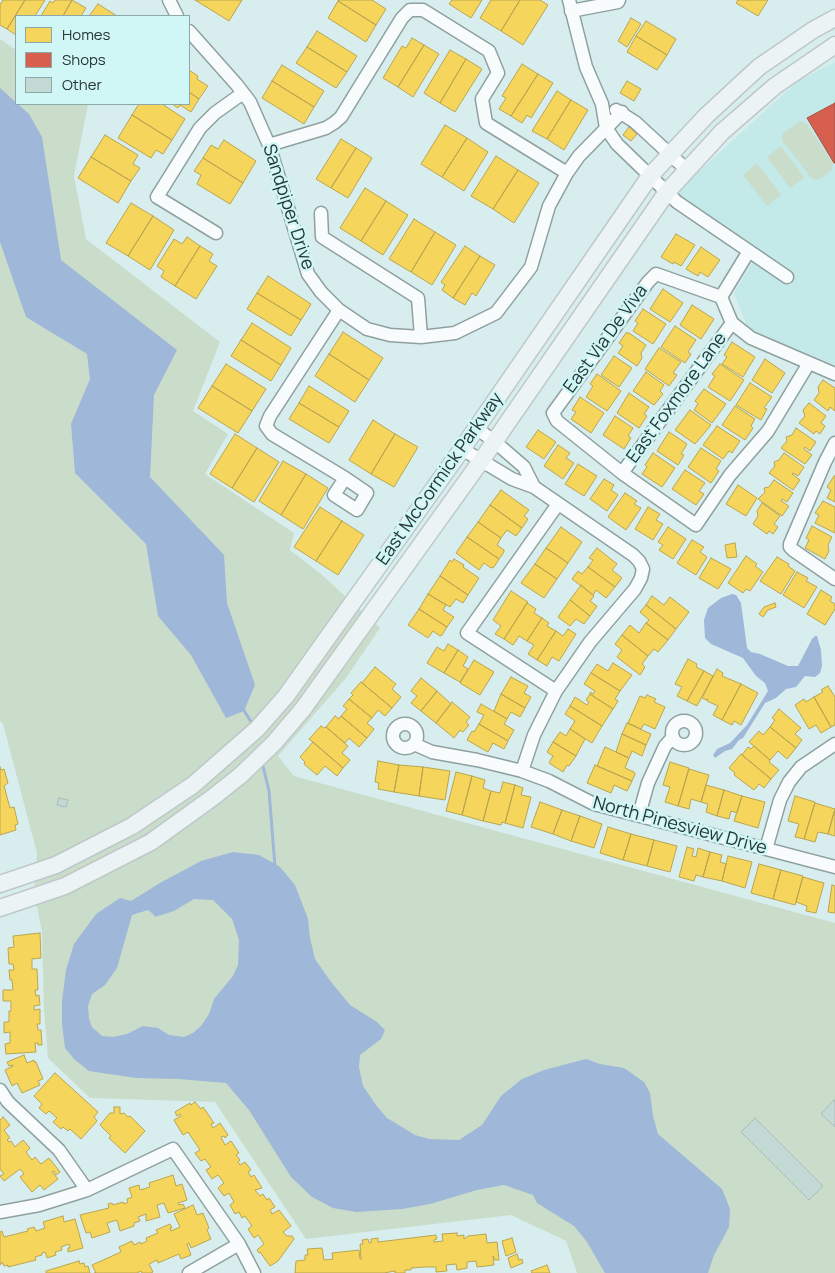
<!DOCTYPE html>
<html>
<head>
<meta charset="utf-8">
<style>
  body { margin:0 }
  #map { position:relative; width:835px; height:1273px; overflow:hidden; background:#d8eeee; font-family:Manrope,sans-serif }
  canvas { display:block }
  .legend { position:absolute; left:15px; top:15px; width:175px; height:90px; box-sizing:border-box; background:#d0f6f6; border:1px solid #8ca9a9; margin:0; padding:6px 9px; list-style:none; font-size:15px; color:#263535 }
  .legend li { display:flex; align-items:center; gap:10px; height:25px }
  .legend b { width:25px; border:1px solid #8ca9a9 }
</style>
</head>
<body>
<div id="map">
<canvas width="835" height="1273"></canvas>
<ul class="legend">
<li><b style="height:14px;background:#f6d55c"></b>Homes</li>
<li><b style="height:14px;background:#d6604d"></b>Shops</li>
<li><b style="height:14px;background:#c3d9d3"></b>Other</li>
</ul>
</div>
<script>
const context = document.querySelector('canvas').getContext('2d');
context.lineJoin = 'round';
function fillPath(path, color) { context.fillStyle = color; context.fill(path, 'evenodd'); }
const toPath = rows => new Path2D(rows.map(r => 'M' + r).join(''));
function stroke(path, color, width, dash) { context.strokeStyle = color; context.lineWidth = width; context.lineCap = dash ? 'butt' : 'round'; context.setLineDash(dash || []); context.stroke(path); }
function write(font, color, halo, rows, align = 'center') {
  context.font = font + ' Manrope,sans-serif'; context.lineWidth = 5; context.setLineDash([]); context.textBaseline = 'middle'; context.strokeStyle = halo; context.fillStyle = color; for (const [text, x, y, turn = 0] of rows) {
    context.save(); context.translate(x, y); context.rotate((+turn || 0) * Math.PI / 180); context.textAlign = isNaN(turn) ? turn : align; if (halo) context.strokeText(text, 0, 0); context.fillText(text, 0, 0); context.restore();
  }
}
const built = toPath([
  [835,62,835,365,748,329,734,293,756,256,674,194,798,81]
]);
const green = toPath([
  [0,39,16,50,16,104,88,104,74,176,86,239,220,342,193,411,228,434,205,474,294,533,290,550,321,574,380,628,346,678,278,756,294,776,835,923,835,1273,577,1273,566,1241,511,1215,306,1239,215,1102,90,1098,48,1058,44,1010,42,932,34,892,37,853,3,724,0,721],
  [800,121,806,123,833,163,832,170,818,180,812,179,782,140,783,133],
  [781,146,804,177,790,188,767,157],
  [757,163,781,195,767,206,743,175]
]);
const water = toPath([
  [0,88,29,114,42,137,61,260,177,350,154,395,150,477,224,555,227,603,255,685,244,711,226,718,191,655,158,616,146,544,75,473,71,424,90,379,87,354,26,317,0,242],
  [732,594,736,595,741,603,747,648,751,652,760,654,788,666,798,666,812,639,815,636,817,636,821,650,822,666,820,673,815,677,805,676,796,687,786,689,776,698,765,703,743,738,739,740,732,749,725,751,715,758,713,755,717,749,730,743,747,725,768,691,765,683,756,676,743,658,711,644,705,638,704,620,708,608,721,598],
  [233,852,259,855,280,867,295,885,308,919,310,938,315,959,331,982,350,1005,377,1022,385,1030,381,1039,360,1055,359,1067,363,1086,376,1105,387,1118,415,1135,429,1139,459,1140,482,1125,501,1096,522,1079,544,1070,586,1059,600,1064,624,1068,644,1082,650,1093,653,1116,658,1134,722,1189,730,1209,729,1227,714,1255,708,1273,605,1273,587,1242,574,1226,537,1203,533,1195,504,1185,477,1190,430,1204,402,1209,356,1212,333,1208,312,1197,291,1177,249,1110,226,1083,179,1079,136,1078,89,1071,74,1059,65,1048,62,1024,62,1001,66,970,74,944,96,914,120,898,131,901,160,883,201,861],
  [194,899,213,900,232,919,239,940,238,965,233,976,214,999,209,1014,201,1026,193,1033,184,1037,169,1035,158,1028,143,1026,127,1034,113,1037,102,1036,92,1027,89,1019,88,1006,92,994,105,985,117,968,132,915,148,910,153,914,155,917,174,911]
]);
const homes = toPath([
  [3,0,25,0,7,29,0,25,0,5,3,0],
  [25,0,45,0,35,16,16,16,16,35,7,29,25,0],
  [55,0,72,0,63,16,41,16,50,1,53,3,55,0],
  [72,0,86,8,81,16,63,16,72,0],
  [195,0,242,0,229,21,195,0],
  [339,0,372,0,386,9,376,25,338,1,339,0],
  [452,0,482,0,471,18,449,4,452,0],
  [491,0,520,0,501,31,480,18,491,0],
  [520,0,540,0,548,5,523,45,501,31,520,0],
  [738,0,768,0,758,16,736,3,738,0],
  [338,1,376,25,366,42,328,18,338,1],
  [98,4,117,16,89,16,98,4],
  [631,18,641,24,627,47,618,41,631,18],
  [646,21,676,39,667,55,636,36,646,21],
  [317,31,357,56,347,72,307,47,317,31],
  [636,36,667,55,657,70,627,52,636,36],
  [412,38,424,45,398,87,383,78,402,46,406,48,412,38],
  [424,45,439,54,413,97,398,87,424,45],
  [307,47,347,72,336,88,296,63,307,47],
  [450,50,466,59,440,103,424,93,450,50],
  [466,59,482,69,455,112,440,103,466,59],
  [522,64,538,74,511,116,499,109,506,98,502,96,522,64],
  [282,65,324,91,314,107,272,81,282,65],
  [189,70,198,76,197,79,208,86,199,99,189,92,189,70],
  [538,74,553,83,531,118,527,115,522,123,511,116,538,74],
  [272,81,314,107,304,124,262,98,272,81],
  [627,81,641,89,634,101,620,93,627,81],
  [557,91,571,100,547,139,532,131,557,91],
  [189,92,199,99,191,112,180,105,178,108,172,104,189,104,189,92],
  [571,100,588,110,564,150,547,139,571,100],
  [139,104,162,104,185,119,172,140,132,115,139,104],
  [132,115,172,140,163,154,156,150,151,158,118,138,132,115],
  [445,125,467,138,442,177,421,164,445,125],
  [629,127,637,134,631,141,623,135,629,127],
  [105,135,138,155,133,164,140,168,131,181,91,157,105,135],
  [467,138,488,152,464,191,442,177,467,138],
  [341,139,356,148,331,188,316,179,341,139],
  [224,140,256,161,243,183,203,158,211,145,218,149,224,140],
  [356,148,372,158,348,198,331,188,356,148],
  [496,156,518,170,493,209,471,196,496,156],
  [91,157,131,181,118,203,78,178,91,157],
  [203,158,243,183,230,204,197,184,201,175,194,171,203,158],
  [518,170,539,183,514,223,493,209,518,170],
  [365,188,386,201,361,241,340,228,365,188],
  [386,201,408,215,383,255,361,241,386,201],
  [131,203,153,216,128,256,106,243,131,203],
  [153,216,174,230,150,270,128,256,153,216],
  [414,219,435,232,411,272,389,259,414,219],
  [435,232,456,245,432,285,411,272,435,232],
  [676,234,695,245,681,266,674,262,673,264,661,257,676,234],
  [187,237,200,246,175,286,161,277,164,271,157,266,174,239,182,244,187,237],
  [200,246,213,254,209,261,217,266,196,299,175,286,200,246],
  [465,246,480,256,453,298,442,290,445,285,441,282,465,246],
  [701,247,720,260,708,277,700,272,698,276,686,269,701,247],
  [480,256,495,265,476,296,472,293,465,305,453,298,480,256],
  [268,276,311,304,301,320,257,293,268,276],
  [663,289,683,303,670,322,650,309,663,289],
  [257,293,301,320,291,336,247,309,257,293],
  [692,305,714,319,701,339,680,325,692,305],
  [643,309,666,324,653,344,633,331,638,323,635,321,643,309],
  [252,323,291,348,281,365,241,340,252,323],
  [675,326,696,340,688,352,691,354,685,363,661,347,675,326],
  [343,332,383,358,369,380,329,354,343,332],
  [626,333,629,333,646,345,641,353,642,358,637,366,618,353,623,346,619,343,626,333],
  [241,340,281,365,271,381,231,356,241,340],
  [732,342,755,357,743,377,722,364,727,357,724,355,732,342],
  [659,348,681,362,673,373,677,375,669,386,645,369,659,348],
  [329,354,369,380,355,402,315,376,329,354],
  [614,356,632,368,619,387,601,375,614,356],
  [765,359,785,373,772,393,752,380,765,359],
  [226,364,266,389,252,411,212,386,226,364],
  [720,364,744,380,730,401,708,387,715,376,712,374,720,364],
  [646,372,664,385,660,391,663,394,654,405,633,391,646,372],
  [597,374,621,391,607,411,586,397,593,386,590,384,597,374],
  [823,380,835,388,835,411,830,407,828,411,814,400,819,393,818,387,823,380],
  [750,383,772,397,764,408,767,409,761,420,736,405,750,383],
  [212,386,252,411,238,433,198,408,212,386],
  [309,386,349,411,339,427,299,403,309,386],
  [704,389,726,404,712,423,694,410,698,404,695,401,704,389],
  [629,393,649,407,644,414,647,416,639,428,617,413,629,393],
  [580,397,604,413,591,433,571,419,576,412,572,410,580,397],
  [299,403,339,427,329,443,289,419,299,403],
  [809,403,826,416,821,423,825,426,820,434,816,431,814,434,799,423,805,416,803,410,809,403],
  [735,406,755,419,751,426,753,428,745,440,722,425,735,406],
  [690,410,711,425,695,444,675,430,690,410],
  [615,416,633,428,628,436,631,438,624,449,603,435,615,416],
  [373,420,395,434,371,474,349,460,373,420],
  [717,426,740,441,732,453,729,451,723,459,703,445,717,426],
  [796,428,816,442,810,451,805,447,804,449,812,455,805,464,781,448,787,441,786,437,792,435,796,428],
  [538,430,556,442,544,459,526,447,538,430],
  [669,432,687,444,681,454,684,455,678,465,657,451,669,432],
  [235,434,257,448,232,488,210,474,235,434],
  [395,434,418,447,394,487,371,474,395,434],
  [558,445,570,453,566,458,574,463,563,479,544,466,558,445],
  [257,448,279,462,254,502,232,488,257,448],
  [701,448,721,461,716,469,719,471,711,483,688,467,701,448],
  [653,453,675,468,662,487,642,474,647,467,645,465,653,453],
  [784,453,804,467,798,476,793,473,792,474,800,480,793,490,769,473,775,466,774,462,779,460,784,453],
  [283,461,306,474,281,515,259,501,283,461],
  [578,464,597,476,584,496,565,484,578,464],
  [685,470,705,483,699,491,704,494,696,505,672,489,685,470],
  [306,474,328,488,303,529,281,515,306,474],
  [834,476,835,476,835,502,827,498,831,490,827,487,834,476],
  [604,479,614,485,611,490,618,495,607,511,590,499,604,479],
  [774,480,793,493,787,502,782,499,781,501,789,506,782,516,758,499,765,492,764,488,769,487,774,480],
  [738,485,757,498,746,516,726,504,738,485],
  [501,490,529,510,524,516,528,519,522,528,490,505,501,490],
  [625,493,637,501,634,504,641,508,626,530,608,517,625,493],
  [823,501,835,507,835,533,815,523,819,515,815,513,823,501],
  [762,503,780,516,774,524,778,527,773,534,769,531,767,534,753,524,758,516,757,511,762,503],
  [490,505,522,528,516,536,507,530,501,538,478,522,490,505],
  [320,507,342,521,316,561,294,547,320,507],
  [648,507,660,514,656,520,663,524,653,540,635,529,648,507],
  [342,521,364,535,338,575,316,561,342,521],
  [478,522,501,538,497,545,504,550,504,552,499,559,467,537,478,522],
  [812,526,832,537,828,545,829,551,825,559,805,548,809,540,806,538,812,526],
  [561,527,582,542,568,563,546,548,561,527],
  [668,527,686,539,673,559,659,550,663,545,658,542,668,527],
  [467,537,499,559,494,567,491,568,484,563,479,570,456,553,467,537],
  [692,540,704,547,700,552,707,557,696,575,677,563,692,540],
  [735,543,737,557,727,558,725,545,735,543],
  [546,548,568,563,557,579,535,564,546,548],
  [597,548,617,564,612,570,622,578,615,587,588,567,593,560,589,558,597,548],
  [746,556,757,564,755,566,763,572,750,591,746,589,743,593,728,583,746,556],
  [777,557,789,564,788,566,795,571,781,594,760,581,777,557],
  [711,558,731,569,718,589,699,578,711,558],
  [454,559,464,565,463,567,479,578,468,595,440,576,450,560,452,562,454,559],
  [535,564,557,579,544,598,521,583,535,564],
  [588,567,615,587,606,598,596,590,593,595,572,579,578,571,582,574,588,567],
  [797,572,808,578,806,581,817,587,804,608,783,595,797,572],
  [440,576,468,595,463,603,456,599,450,607,428,594,440,576],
  [581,585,594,596,590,601,597,606,590,616,570,600,581,585],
  [821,590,832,597,830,601,835,604,835,609,825,625,807,614,821,590],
  [511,591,528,602,504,639,495,634,501,626,493,620,511,591],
  [428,594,446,605,443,610,454,617,447,627,419,609,428,594],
  [652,596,664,605,670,597,689,612,676,629,646,605,652,596],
  [570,600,590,616,584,624,576,619,570,626,558,617,570,600],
  [527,603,536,609,534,613,542,618,527,641,519,636,513,645,504,639,527,603],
  [775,603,776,607,768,610,763,617,759,614,764,607,775,603],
  [646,605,676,629,668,640,646,623,649,620,640,612,646,605],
  [419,609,447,627,442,635,440,636,433,631,428,638,408,625,419,609],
  [542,618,549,623,547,626,556,631,537,660,528,654,534,645,527,641,542,618],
  [646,623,668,640,658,652,654,649,648,656,622,635,630,625,639,633,646,623],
  [568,629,576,634,559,661,552,657,547,666,537,660,556,631,563,636,568,629],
  [622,635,648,656,642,664,645,667,640,675,617,657,622,650,615,644,622,635],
  [448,644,458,650,444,673,427,663,437,647,444,651,448,644],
  [458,650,468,657,463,666,468,669,460,682,444,673,458,650],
  [688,659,697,664,696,667,704,671,687,701,677,696,682,687,675,684,688,659],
  [474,660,494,672,480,695,460,683,474,660],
  [613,663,632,675,620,691,591,673,597,664,608,671,613,663],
  [375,667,396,684,392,689,401,697,392,708,362,683,375,667],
  [717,669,723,673,722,676,741,684,722,720,713,715,718,706,707,701,708,699,706,700,702,698,717,669],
  [704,671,713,676,697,706,687,701,704,671],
  [591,673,620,691,615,699,618,701,613,709,590,694,591,692,593,694,595,691,584,684,591,673],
  [511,677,528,686,524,693,531,697,525,708,501,694,511,677],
  [421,678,437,691,421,711,411,703,417,696,411,691,421,678],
  [361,682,392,708,385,716,378,710,372,718,349,699,353,695,351,693,361,682],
  [741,684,758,693,741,725,734,721,732,725,722,720,741,684],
  [828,686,835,697,835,725,831,727,814,697,823,692,821,690,828,686],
  [437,691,451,704,436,723,421,711,437,691],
  [501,694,525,708,520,717,511,712,507,719,494,711,501,694],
  [590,694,613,709,602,726,570,706,575,697,587,705,589,702,586,700,590,694],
  [647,695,656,699,654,702,665,707,655,729,644,724,641,729,628,723,640,696,645,698,647,695],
  [814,697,831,727,821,733,816,725,809,729,795,705,804,699,806,702,814,697],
  [349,699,372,718,367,723,374,729,367,738,341,716,347,709,343,706,349,699],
  [452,702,470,717,466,722,469,725,463,732,460,730,454,738,436,723,452,702],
  [481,704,507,719,504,724,514,730,508,741,479,724,484,715,477,712,481,704],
  [570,706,602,726,592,743,570,729,575,721,565,714,570,706],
  [779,709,801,728,795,734,802,740,796,748,770,727,775,720,772,718,779,709],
  [335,716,339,719,341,716,367,738,359,747,349,738,345,743,326,727,335,716],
  [627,723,651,734,646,745,622,734,627,723],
  [479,724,508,741,504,749,493,743,488,752,467,740,472,731,474,732,479,724],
  [321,726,324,728,326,727,348,746,342,753,350,760,343,768,309,739,321,726],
  [770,727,796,748,787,759,778,751,770,760,749,742,759,731,763,735,770,727],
  [570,729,585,739,576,756,553,742,560,732,566,736,570,729],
  [622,734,646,745,642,756,632,751,629,758,616,752,622,734],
  [313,742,343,768,337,776,325,766,317,775,304,764,305,762,300,757,313,742],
  [553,742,576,756,569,766,567,765,563,772,549,763,553,756,547,752,553,742],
  [754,746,770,760,769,762,779,770,771,779,742,755,748,747,751,749,754,746],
  [605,747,629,758,625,768,634,772,635,774,632,781,597,766,605,747],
  [741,754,771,779,764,788,759,784,754,790,734,775,735,773,729,768,741,754],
  [378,761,399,765,394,792,378,789,379,783,375,782,378,761],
  [670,762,689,768,678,806,665,802,670,787,663,785,670,762],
  [399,765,423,767,419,796,394,792,399,765],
  [595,765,632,781,627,791,614,785,611,793,587,783,595,765],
  [0,767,1,770,4,769,8,783,4,786,10,808,14,807,18,824,15,825,16,830,0,835,0,767],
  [423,767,450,771,445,800,419,796,423,767],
  [689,769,709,775,701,802,691,799,689,809,678,806,689,769],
  [456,772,472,776,462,815,446,811,456,772],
  [472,776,485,780,483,788,491,791,483,821,462,815,472,776],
  [503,782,515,785,505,823,502,822,501,825,483,821,491,791,500,793,503,782],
  [515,785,523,788,521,795,531,797,523,828,505,823,515,785],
  [706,785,724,790,717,816,706,812,708,804,701,802,706,785],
  [724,790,742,796,737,813,731,811,729,819,717,816,724,790],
  [742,796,765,802,758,828,734,821,742,796],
  [795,796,815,802,804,839,795,837,799,824,788,821,795,796],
  [540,802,562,810,553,834,531,827,540,802],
  [815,803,835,809,828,834,818,832,815,842,804,839,815,803],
  [835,809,835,836,828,834,835,809],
  [562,810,580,816,571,841,553,834,562,810],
  [580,816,602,824,594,848,571,841,580,816],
  [608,827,631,834,623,860,600,853,608,827],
  [631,834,654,840,647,866,623,860,631,834],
  [654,840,677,846,670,872,647,866,654,840],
  [687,847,694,849,692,856,696,857,698,848,710,852,703,877,696,875,694,881,679,877,687,847],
  [710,852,722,855,720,862,726,864,722,881,703,877,710,852],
  [728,856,752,862,745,888,722,881,728,856],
  [759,864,781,870,773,899,751,893,759,864],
  [781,870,803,876,795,905,773,899,781,870],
  [803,877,824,883,816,913,806,911,807,906,796,902,803,877],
  [832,885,835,886,835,913,828,912,832,885],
  [40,933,41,958,32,959,32,969,37,969,38,990,35,990,36,996,39,995,40,1005,34,1006,34,1010,40,1009,40,1024,37,1024,38,1030,41,1030,42,1045,38,1045,38,1043,35,1043,36,1052,6,1054,5,1044,10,1043,10,1032,4,1033,4,1022,9,1022,9,1011,11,1011,11,1001,3,1001,3,990,13,990,12,980,10,980,9,970,14,970,13,964,9,964,8,948,14,947,13,936,40,933],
  [24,1055,27,1063,34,1060,34,1062,36,1062,43,1079,38,1081,40,1085,22,1093,17,1083,12,1086,5,1070,13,1066,13,1065,9,1066,7,1062,24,1055],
  [55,1073,98,1112,94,1117,97,1121,81,1139,70,1129,68,1131,63,1127,61,1129,53,1122,57,1118,49,1111,46,1114,39,1108,42,1104,34,1096,55,1073],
  [195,1102,201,1109,203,1107,214,1123,211,1124,213,1128,220,1123,228,1135,225,1138,224,1136,221,1137,225,1145,231,1141,239,1153,236,1155,240,1160,238,1162,240,1165,245,1162,251,1170,248,1172,251,1177,254,1175,262,1188,255,1190,260,1196,263,1194,267,1200,269,1198,275,1207,270,1210,272,1214,279,1210,291,1226,283,1232,287,1236,292,1236,294,1239,278,1261,270,1266,260,1252,259,1253,257,1250,264,1244,258,1235,254,1238,248,1229,252,1226,245,1216,242,1218,239,1212,235,1214,230,1205,234,1202,229,1193,224,1196,218,1188,224,1183,218,1175,212,1179,206,1170,211,1167,205,1159,201,1161,195,1153,200,1150,188,1132,183,1135,174,1120,181,1116,180,1114,177,1116,175,1112,190,1103,191,1105,195,1102],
  [114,1107,120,1107,120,1114,124,1113,128,1117,130,1116,145,1131,125,1153,109,1138,111,1136,100,1125,110,1113,114,1113,114,1107],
  [3,1117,10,1125,4,1130,10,1138,7,1140,9,1142,11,1141,15,1147,23,1140,30,1148,26,1152,32,1160,35,1157,41,1164,49,1158,60,1172,56,1175,54,1171,52,1172,58,1179,44,1190,40,1185,32,1192,20,1177,24,1174,20,1169,4,1181,0,1176,4,1174,0,1169,0,1120,3,1117],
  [173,1175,176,1186,182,1184,187,1200,178,1203,179,1205,183,1204,185,1208,168,1213,164,1203,157,1205,160,1217,146,1221,146,1214,138,1217,140,1221,134,1223,134,1226,120,1231,117,1220,107,1223,110,1232,92,1238,90,1232,86,1233,80,1215,109,1208,108,1204,112,1203,113,1205,123,1202,124,1204,128,1202,127,1199,132,1197,129,1188,139,1185,140,1190,150,1187,149,1183,173,1175],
  [193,1205,197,1215,203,1213,209,1228,207,1230,211,1239,191,1248,189,1243,187,1244,191,1255,181,1259,179,1254,158,1263,157,1260,149,1264,153,1272,151,1273,142,1273,141,1271,137,1273,94,1273,96,1273,92,1265,121,1252,119,1247,132,1241,134,1245,140,1242,141,1244,147,1241,146,1238,158,1233,156,1230,170,1224,172,1228,170,1228,171,1231,180,1227,174,1214,193,1205],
  [63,1216,64,1222,75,1219,83,1248,68,1252,68,1248,70,1248,69,1244,61,1247,62,1250,55,1252,56,1255,47,1258,45,1252,42,1253,42,1255,35,1257,36,1260,8,1267,8,1265,4,1266,2,1262,0,1265,0,1232,2,1231,4,1237,28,1231,27,1229,34,1227,36,1231,45,1228,43,1222,63,1216],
  [457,1233,457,1236,464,1235,464,1239,468,1236,486,1234,487,1243,497,1242,499,1260,495,1260,493,1256,494,1265,477,1267,476,1261,467,1262,467,1268,457,1270,456,1264,446,1265,447,1271,436,1272,436,1267,424,1267,411,1268,411,1270,405,1270,405,1273,395,1273,395,1271,384,1273,295,1273,296,1261,305,1260,305,1255,308,1255,307,1249,322,1248,324,1260,333,1259,332,1253,359,1250,360,1259,361,1259,360,1244,363,1244,362,1240,368,1239,369,1243,371,1243,371,1239,378,1238,378,1242,436,1235,437,1239,434,1240,434,1242,443,1241,442,1234,457,1233],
  [512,1238,516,1252,506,1256,502,1241,512,1238],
  [517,1254,519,1260,522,1259,523,1263,511,1268,508,1258,517,1254],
  [79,1261,80,1264,84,1263,85,1267,88,1266,90,1273,46,1273,46,1271,79,1261],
  [547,1265,550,1273,532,1273,531,1271,547,1265]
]);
const shops = toPath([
  [835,103,835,163,834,163,807,118,835,103]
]);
const stream = toPath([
  [243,709,253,725],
  [262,762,269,791,275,867]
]);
const building = toPath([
  [59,798,68,800,66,807,57,805,59,798],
  [834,1100,835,1102,835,1127,821,1114,834,1100],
  [755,1118,823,1186,809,1200,741,1132,755,1118]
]);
const minor = toPath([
  [169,0,177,16],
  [569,0,586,67,602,104,606,128,617,144,677,202,787,277],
  [571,11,618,2,619,0],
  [189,31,237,85,250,102,269,145,308,274,321,292,339,310,367,329,390,335,421,337,455,333,496,313,531,267,549,206,567,173,579,156,622,112],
  [616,110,635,122,687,170],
  [269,145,326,128,334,123,341,117,402,18,410,10,423,10,489,51,498,73,482,99,486,123,567,173],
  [321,213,322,237,418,298,421,337],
  [216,233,157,197,200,128,215,113,243,93],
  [721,297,656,274,648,282,553,413,557,421,622,473,696,525,730,475,768,431,809,363],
  [721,297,732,323,751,338,835,374],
  [721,297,749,251],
  [339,310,270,416,266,426,272,434,345,478,367,493,357,510,334,495,345,478],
  [476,428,494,441,524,467,534,487,633,555,639,561,643,569,641,578,635,589,590,642,556,691,534,735,522,771],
  [835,443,825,462,790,544,790,547,793,550,835,579],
  [462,449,512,479,534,487],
  [622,473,732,323],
  [556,691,467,633,558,504],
  '672 733a12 12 0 1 1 24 0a12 12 0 1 1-24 0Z',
  '393 736a12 12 0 1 1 24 0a12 12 0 1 1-24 0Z',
  [414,744,432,752,477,760,522,771,549,781,594,804,835,867],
  [639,815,648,783,665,746,673,737],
  [766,849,780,800,789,782,801,767,835,744],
  [0,1090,8,1102,59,1150,87,1190],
  [0,1212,39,1205,87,1190,173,1149,239,1244,254,1273],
  [189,1273,239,1244]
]);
const major = toPath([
  [0,884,56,865,132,826,193,785,257,729,286,696,462,449,650,176,706,116,759,67,813,30,835,18],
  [0,908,65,886,151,842,212,798,241,775,274,743,303,709,481,461,667,192,722,132,775,86,835,45]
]);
const streetNames = [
  ["Sandpiper Drive",288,207,72],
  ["East Via De Viva",606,339,-54],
  ["East Foxmore Lane",677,398,-54],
  ["East McCormick Parkway",440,479,-55],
  ["North Pinesview Drive",680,826,15]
];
fillPath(built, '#c4e9e9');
fillPath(green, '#caddcb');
fillPath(water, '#9fb7d8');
fillPath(homes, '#f6d55c');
stroke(homes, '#b8a550', 1);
fillPath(shops, '#d6604d');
stroke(shops, '#a15346', 1);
stroke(stream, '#9fb7d8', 3);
fillPath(building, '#c3d9d3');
stroke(building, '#abbbb8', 1);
stroke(minor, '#8fa0a0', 15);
stroke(major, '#bdc8c8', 19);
stroke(minor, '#f9fcfc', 12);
stroke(major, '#ecf3f5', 16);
write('18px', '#263535', '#d0f6f6', streetNames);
</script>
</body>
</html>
